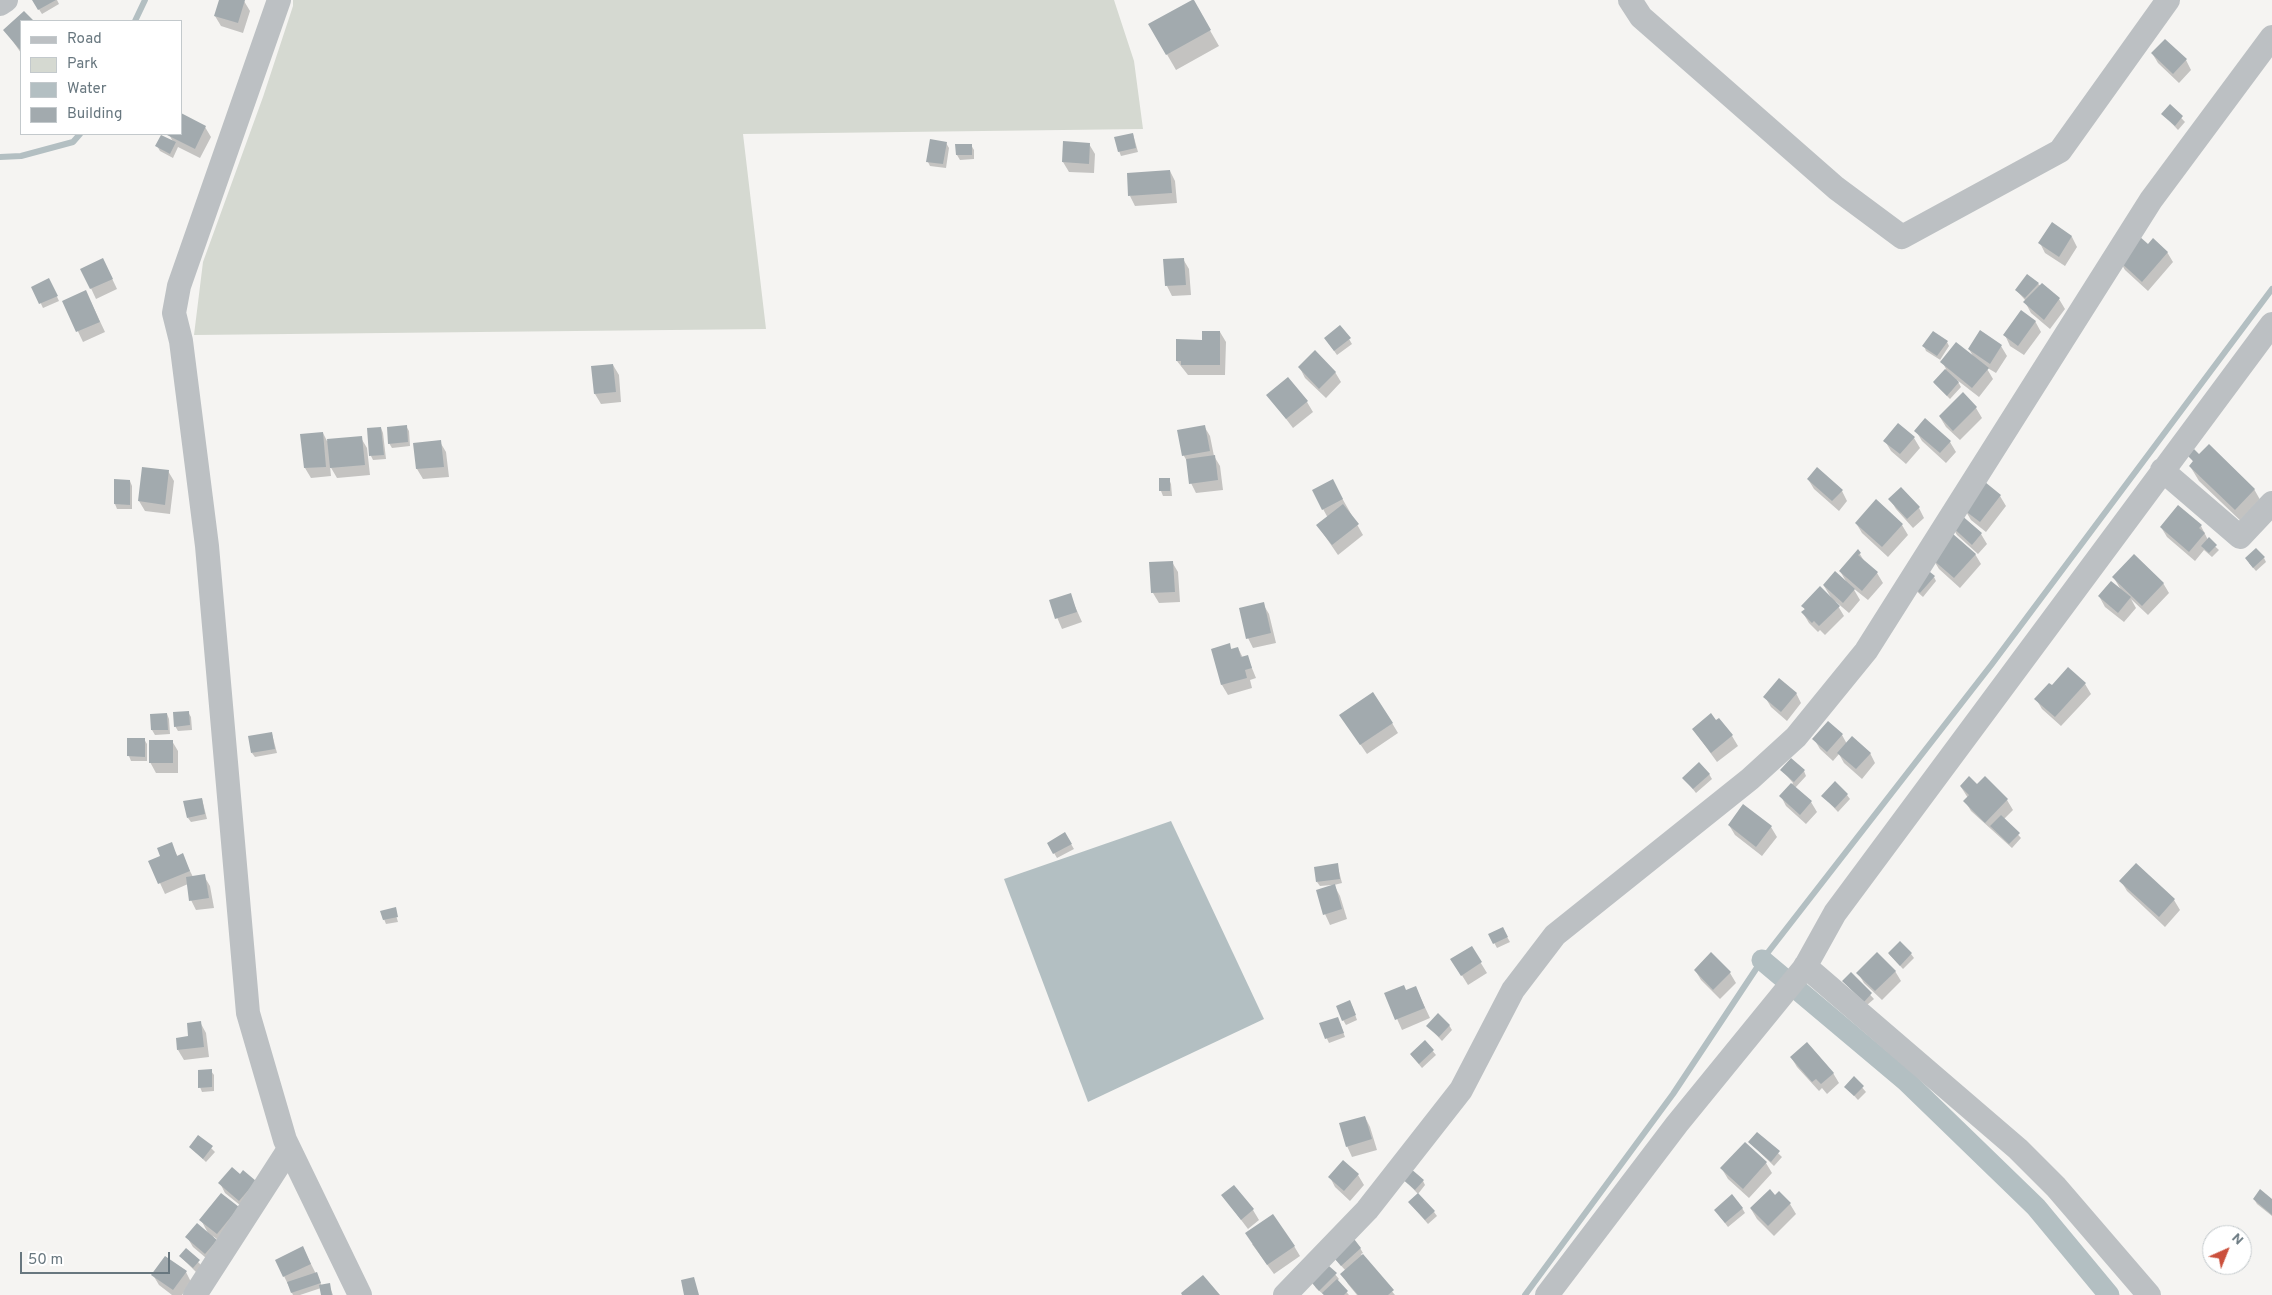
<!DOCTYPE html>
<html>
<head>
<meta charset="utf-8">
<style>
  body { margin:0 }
  #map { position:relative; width:2272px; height:1295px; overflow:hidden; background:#f5f4f2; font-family:Overpass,sans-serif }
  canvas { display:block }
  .legend { position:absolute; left:20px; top:20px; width:162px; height:115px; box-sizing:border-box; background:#fff; border:1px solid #c3c9cc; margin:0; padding:6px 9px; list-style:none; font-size:15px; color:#68777f }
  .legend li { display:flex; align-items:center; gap:10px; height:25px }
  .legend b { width:25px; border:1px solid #c3c9cc }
  .north { position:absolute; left:2202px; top:1225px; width:50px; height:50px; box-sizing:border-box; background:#fff; border:1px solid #c3c9cc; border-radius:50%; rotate:44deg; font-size:14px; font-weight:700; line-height:20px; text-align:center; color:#68777f }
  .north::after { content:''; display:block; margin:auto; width:18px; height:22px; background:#cb503c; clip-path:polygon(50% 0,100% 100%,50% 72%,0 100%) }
  .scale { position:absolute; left:20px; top:1252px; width:150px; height:22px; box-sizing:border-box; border:2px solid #68777f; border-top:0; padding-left:6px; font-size:15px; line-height:18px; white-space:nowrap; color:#68777f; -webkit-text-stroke:4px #fff; paint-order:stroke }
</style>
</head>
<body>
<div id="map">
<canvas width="2272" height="1295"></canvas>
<ul class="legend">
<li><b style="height:6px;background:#bcc0c3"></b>Road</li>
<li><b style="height:14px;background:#d5d9d1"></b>Park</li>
<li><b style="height:14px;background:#b3bfc2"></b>Water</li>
<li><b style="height:14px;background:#a2aaae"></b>Building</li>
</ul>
<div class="north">N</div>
<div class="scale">50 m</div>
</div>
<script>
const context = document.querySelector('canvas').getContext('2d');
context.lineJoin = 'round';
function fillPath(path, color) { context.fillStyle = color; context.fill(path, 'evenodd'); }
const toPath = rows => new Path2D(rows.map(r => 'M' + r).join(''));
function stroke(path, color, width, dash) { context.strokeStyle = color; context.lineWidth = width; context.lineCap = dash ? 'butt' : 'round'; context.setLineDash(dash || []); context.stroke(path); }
const green = toPath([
  [293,0,1114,0,1134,61,1143,129,743,134,766,329,194,335,203,262,263,97,293,6]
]);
const water = toPath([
  [1171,821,1264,1019,1088,1102,1004,879]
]);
const shadow = toPath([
  [33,0,57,0,59,4,42,14],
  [220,0,244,1,250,11,243,33,221,26,215,16],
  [1193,1,1219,46,1176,70,1150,25],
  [24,13,32,21,21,21,21,53,5,30],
  [2152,53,2186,60,2191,70,2179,83,2158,63],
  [2170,106,2185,122,2178,130,2163,114],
  [205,127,211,137,200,158,178,147,173,158,160,151,157,146,173,142,169,134,181,134],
  [1133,134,1138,152,1121,156,1119,151],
  [946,143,949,148,946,168,930,166,928,162],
  [1089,144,1095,154,1094,173,1069,172,1063,162],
  [971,145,974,150,974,159,960,160,957,155],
  [1170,171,1175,181,1177,203,1135,206,1130,196],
  [2052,224,2072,237,2077,247,2065,266,2045,253,2040,243],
  [2148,246,2167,252,2173,262,2148,291,2125,270,2119,260],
  [1183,259,1189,269,1191,295,1172,296,1167,286],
  [82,269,108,270,117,289,96,299],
  [2027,276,2059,299,2065,309,2050,329,2031,313,2025,302,2026,301,2016,290],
  [51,284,59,301,43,308,33,287],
  [64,302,91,302,105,332,83,342],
  [2035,321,2041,332,2024,355,2010,346,2005,335],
  [1220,332,1226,342,1225,375,1188,375,1177,361,1203,341],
  [1325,338,1349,339,1352,344,1337,355],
  [1947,342,1949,346,1940,360,1942,361,1974,358,1969,349,2001,346,2007,356,1996,373,1986,367,1993,379,1979,397,1957,380,1961,387,1950,399,1934,383,1946,369,1942,361,1926,351,1924,346],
  [613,365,619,375,621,402,601,404,595,394,593,367],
  [1300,368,1335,372,1341,382,1326,398,1305,378],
  [1963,394,1976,408,1982,418,1960,440,1946,427,1940,417],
  [1268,395,1307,402,1313,412,1293,428],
  [406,426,409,431,410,446,392,448,389,443],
  [1204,426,1210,436,1214,456,1220,466,1223,490,1196,493,1191,483,1188,463,1184,456,1179,431],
  [381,428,383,433,386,459,373,460,371,456],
  [1916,431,1950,442,1956,452,1946,463,1922,441],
  [323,433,327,441,361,438,367,448,370,475,337,478,330,466,331,476,311,478,305,468,301,435],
  [1914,438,1920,448,1906,464,1891,451,1885,441],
  [440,442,446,452,449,477,423,479,417,469,415,444],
  [2190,456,2254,489,2263,505,2244,524,2199,481,2190,466,2194,463],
  [143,468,168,471,174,481,170,514,145,511,139,501],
  [1169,479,1171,484,1172,496,1163,496,1161,491],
  [1808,479,1842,491,1847,501,1839,511,1814,489],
  [130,481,132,486,132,509,117,509,115,504],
  [1338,491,1363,535,1338,555,1318,526,1328,518,1323,509],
  [2000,496,2006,506,1986,532,1971,520,1965,510],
  [1890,499,1919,508,1924,518,1913,528,1896,509],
  [1960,515,1981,534,1987,544,1978,554,1957,535,1951,525],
  [1856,523,1902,525,1908,535,1888,557,1862,533],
  [2201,526,2208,540,2219,550,2212,557,2204,550,2195,561,2167,537,2161,527],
  [1858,551,1866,564,1877,573,1883,583,1868,600,1853,588,1860,600,1849,613,1835,601,1844,616,1825,635,1820,630,1818,632,1809,623,1803,613,1805,610,1803,606,1832,599,1824,586,1847,583,1840,571],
  [1975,554,1981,564,1960,588,1939,569,1933,559],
  [2264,558,2266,562,2256,571,2249,563],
  [1172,562,1178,572,1180,602,1159,603,1153,593],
  [1934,577,1936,581,1923,597,1914,589],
  [2114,578,2163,583,2169,593,2148,615,2131,599,2136,608,2124,622,2105,607,2099,596,2121,590],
  [1070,595,1082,622,1062,629,1050,601],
  [1263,604,1269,614,1276,643,1253,648,1248,638],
  [1229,645,1232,650,1238,648,1243,658,1247,656,1256,678,1250,680,1252,688,1228,695,1222,685,1212,649],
  [2085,684,2091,694,2061,726,2042,709,2036,699],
  [1796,693,1801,703,1787,721,1771,707,1765,697],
  [188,712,191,717,192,730,178,731,175,726],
  [167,714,169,719,170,734,155,735,152,730,152,715],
  [1716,721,1732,736,1738,746,1717,762,1693,729],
  [1392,723,1398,733,1367,754,1347,725],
  [272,734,277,753,255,757,252,753],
  [1842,735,1847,744,1870,753,1875,763,1862,779,1844,763,1839,754,1833,761,1820,749,1814,739],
  [128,739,144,739,147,744,147,761,131,761,129,756],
  [172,741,178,751,178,773,156,773,150,762],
  [1782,770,1804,771,1806,776,1795,788,1811,802,1817,812,1806,824,1786,806,1781,796,1793,783],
  [1709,774,1712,779,1696,793,1684,778],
  [1977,786,2007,800,2013,810,2004,819,2021,838,2012,848,1971,811,1965,801,1968,798,1961,787],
  [1847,795,1850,799,1838,812,1823,796],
  [202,799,207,819,191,822,188,818],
  [1729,825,1771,827,1777,837,1762,856,1735,835],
  [1065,834,1074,849,1057,858,1048,843],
  [171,844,178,857,182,855,193,877,204,876,210,886,214,908,196,910,191,900,188,884,165,894,150,861,162,857],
  [1337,864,1342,883,1334,885,1340,896,1347,919,1330,925,1325,914,1332,885,1320,886,1317,882],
  [2136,865,2174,900,2180,910,2165,927,2127,891,2121,881],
  [395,912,398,922,386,924,384,919],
  [1502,928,1510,942,1497,948,1490,935],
  [1471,947,1487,973,1468,985,1458,969],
  [1889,954,1911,954,1914,958,1903,969],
  [1695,970,1730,973,1736,983,1720,999,1701,980],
  [1895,971,1901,981,1882,1000,1864,983,1858,973],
  [1851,974,1874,999,1867,1005,1844,981],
  [1416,988,1430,1018,1402,1030,1386,994,1406,991],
  [1352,1006,1357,1020,1346,1025,1343,1020],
  [200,1022,206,1033,209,1057,184,1060,178,1050],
  [1340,1023,1345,1037,1329,1043,1320,1024],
  [1449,1025,1452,1030,1442,1041,1428,1026],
  [1425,1042,1436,1055,1422,1068,1411,1055],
  [1791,1057,1833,1073,1839,1083,1827,1094,1822,1088,1819,1091,1797,1067],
  [211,1071,214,1075,214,1091,202,1092,200,1087],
  [1854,1078,1866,1092,1858,1100,1846,1087],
  [1365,1117,1370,1127,1377,1150,1352,1157,1347,1146],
  [1758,1134,1782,1157,1774,1166,1750,1143],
  [199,1136,215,1152,206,1162,190,1147],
  [1745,1143,1766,1163,1772,1173,1749,1198,1728,1179,1722,1169],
  [240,1175,255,1182,246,1210,225,1193,220,1183],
  [1358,1175,1364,1185,1350,1201,1335,1187,1330,1177],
  [1403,1178,1423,1181,1425,1185,1418,1194],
  [1779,1193,1790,1204,1796,1214,1774,1236,1757,1219,1751,1209],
  [1223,1196,1253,1210,1259,1220,1248,1229],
  [2254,1199,2272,1200,2272,1216,2257,1204],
  [1409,1202,1434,1212,1437,1216,1428,1224],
  [238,1208,223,1244,213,1236,222,1251,212,1263,193,1247,187,1237,208,1233,201,1220],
  [1742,1208,1745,1213,1728,1227,1718,1214],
  [1252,1244,1294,1246,1300,1256,1274,1274],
  [303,1248,322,1286,329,1285,333,1295,322,1295,321,1288,300,1295,293,1295,284,1276],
  [1360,1248,1363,1253,1361,1254,1395,1295,1357,1295,1348,1284,1342,1274,1346,1271,1334,1258],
  [186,1250,202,1266,196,1272,180,1256],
  [1329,1267,1339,1279,1337,1281,1349,1295,1324,1295,1316,1288,1313,1283],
  [186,1272,191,1282,182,1295,172,1295,159,1285,153,1275]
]);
const stream = toPath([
  [135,21,145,0],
  [0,157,21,156,73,142,80,134],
  [1525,1295,1673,1094,1762,960,1992,664,2272,289]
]);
const canal = toPath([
  [1762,960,1906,1081,2036,1207,2109,1295]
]);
const building = toPath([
  [32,0,56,0,38,10],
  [219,0,245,0,238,23,214,16],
  [1192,0,1194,0,1211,30,1166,55,1148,24],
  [24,11,34,21,21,21,21,51,3,30],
  [2165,39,2187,59,2173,74,2151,53],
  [2170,104,2183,116,2175,126,2161,114],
  [181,113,206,126,195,149,165,134,181,134],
  [1133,133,1136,148,1118,152,1114,137],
  [161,135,176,142,170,154,155,146],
  [930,139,947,142,943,164,926,162],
  [1063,141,1090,143,1089,164,1062,162],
  [955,144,972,144,972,155,956,155],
  [1170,170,1172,193,1128,196,1127,173],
  [2052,222,2072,236,2059,257,2038,243],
  [2139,236,2148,244,2153,238,2168,252,2142,282,2118,260],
  [103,258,113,279,90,289,80,269],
  [1184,258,1186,285,1165,286,1163,259],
  [2027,274,2039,283,2025,298,2015,290],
  [49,278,58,296,39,304,31,287],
  [2042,283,2060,298,2044,320,2023,302],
  [86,290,100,322,76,332,62,301],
  [2021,310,2036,321,2018,346,2003,335],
  [1340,325,1351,338,1334,351,1324,338],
  [1980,330,2002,345,1990,364,1968,349],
  [1202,331,1220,331,1220,365,1181,365,1181,361,1176,361,1176,339,1202,340],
  [1933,331,1948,341,1937,356,1922,346],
  [1956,342,1989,368,1972,388,1940,362],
  [1315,350,1336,372,1319,389,1298,367],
  [613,364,616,392,594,394,591,366],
  [1945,369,1959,382,1947,396,1933,382],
  [1288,377,1308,401,1286,419,1266,395],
  [1963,392,1977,407,1953,431,1939,416],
  [1925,418,1951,441,1940,453,1914,431],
  [1898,423,1915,437,1900,454,1883,441],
  [407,425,408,442,388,444,387,427],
  [1205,425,1210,451,1182,456,1177,430],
  [381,427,384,455,369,456,367,428],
  [323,432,326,467,304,468,300,434],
  [362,436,365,465,330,468,327,439],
  [441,440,444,467,416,469,413,443],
  [2209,444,2255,489,2235,510,2189,466,2193,461,2188,456,2194,449,2199,454],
  [1215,455,1218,480,1189,484,1186,459],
  [142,467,169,470,165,505,138,501],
  [1817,467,1843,490,1832,501,1807,479],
  [1159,478,1170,478,1170,491,1159,491],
  [114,479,130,480,130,505,114,504],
  [1333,479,1343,499,1322,510,1312,490],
  [1985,482,2001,495,1980,522,1964,510],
  [1901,487,1920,507,1907,519,1888,499],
  [1876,499,1903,524,1882,547,1855,523],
  [1343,504,1359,524,1332,545,1316,525],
  [2178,505,2202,525,2199,528,2205,533,2189,552,2160,527],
  [1960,514,1982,533,1972,545,1950,525],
  [1953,534,1976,554,1954,578,1932,559],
  [2209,537,2217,545,2209,553,2201,546],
  [2256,548,2265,557,2253,568,2245,558],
  [1858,549,1861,553,1858,555,1878,572,1862,591,1839,571],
  [2134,554,2164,583,2142,606,2112,577],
  [1173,561,1175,592,1151,593,1149,562],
  [1925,568,1935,576,1920,593,1910,584],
  [1835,571,1855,589,1843,603,1823,585],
  [2111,581,2131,597,2118,613,2098,596],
  [1820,586,1840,606,1819,626,1814,621,1812,623,1801,612,1805,609,1801,606],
  [1071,593,1077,612,1055,619,1049,600],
  [1264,602,1271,633,1246,639,1239,608],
  [1230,643,1231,649,1238,647,1241,657,1248,655,1252,668,1245,670,1247,678,1221,685,1211,649],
  [2068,667,2086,683,2055,717,2034,699,2049,683,2052,685],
  [1779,678,1797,693,1781,712,1763,697],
  [1373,692,1393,723,1360,745,1339,715],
  [189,711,190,725,174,727,173,712],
  [167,713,168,730,151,730,150,714],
  [1711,713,1716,720,1719,718,1733,735,1711,753,1692,729],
  [1828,721,1843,734,1827,752,1812,739],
  [272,732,275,749,251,753,248,736],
  [1852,736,1871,753,1856,769,1837,753],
  [127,738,145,738,145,757,127,756],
  [149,740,173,740,173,763,149,763],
  [1791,758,1805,770,1794,782,1780,770],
  [1699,762,1710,774,1693,789,1682,778],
  [1969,776,1977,784,1985,776,2008,799,1985,823,1963,801,1969,795,1960,786],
  [1835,781,1848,794,1835,808,1821,796],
  [1791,783,1812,801,1800,815,1779,796],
  [202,798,205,814,187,818,183,801],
  [1743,804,1772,826,1756,847,1728,825],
  [2001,815,2020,833,2009,844,1990,826],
  [1065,832,1072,844,1053,854,1047,843],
  [172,842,177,856,183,853,190,871,158,884,148,861,160,856,157,848],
  [1338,863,1340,879,1316,882,1314,867],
  [2136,863,2175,899,2159,917,2119,881],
  [205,874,209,898,189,901,186,877],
  [1335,884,1342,909,1323,915,1316,890],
  [396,907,398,917,383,920,380,911],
  [1503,927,1508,937,1493,944,1488,934],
  [1900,941,1912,953,1900,966,1888,953],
  [1472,946,1482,962,1461,976,1450,959],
  [1711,952,1731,972,1713,990,1694,970],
  [1877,952,1896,971,1875,991,1856,973],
  [1851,972,1872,993,1864,1002,1842,981],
  [1404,985,1406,990,1416,986,1425,1008,1395,1020,1384,993],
  [1350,1000,1356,1015,1342,1021,1336,1006],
  [1438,1013,1450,1025,1439,1037,1426,1026],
  [1338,1017,1344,1033,1325,1039,1319,1023],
  [201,1021,204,1047,177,1050,176,1038,188,1036,187,1023],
  [1425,1040,1434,1050,1419,1064,1410,1054],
  [1807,1042,1834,1073,1821,1084,1816,1079,1812,1082,1790,1057],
  [212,1069,212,1087,198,1088,198,1070],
  [1854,1076,1864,1086,1854,1096,1844,1087],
  [1365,1116,1372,1139,1346,1147,1339,1123],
  [1757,1132,1780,1151,1771,1162,1748,1142],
  [198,1135,213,1146,203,1159,189,1147],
  [1745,1142,1767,1162,1743,1189,1720,1168],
  [1343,1160,1359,1174,1344,1191,1328,1177],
  [232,1167,240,1174,243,1170,256,1181,239,1201,218,1183],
  [1410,1168,1424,1180,1415,1190,1401,1178],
  [1234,1185,1254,1209,1241,1220,1221,1195],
  [1770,1189,1775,1195,1779,1191,1791,1203,1768,1226,1750,1208],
  [2260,1189,2272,1199,2272,1215,2253,1199],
  [221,1193,239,1207,217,1234,199,1220],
  [1418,1193,1435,1211,1425,1220,1408,1202],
  [1732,1194,1743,1208,1725,1223,1714,1210],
  [1273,1214,1295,1246,1267,1265,1245,1233],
  [197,1223,217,1240,205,1254,185,1237],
  [1351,1235,1361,1248,1341,1266,1330,1253],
  [303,1246,311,1264,283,1277,275,1260],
  [186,1248,200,1260,193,1268,179,1256],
  [1363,1254,1394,1290,1388,1295,1358,1295,1340,1274],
  [165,1256,187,1271,173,1290,151,1275],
  [1329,1266,1337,1273,1319,1291,1312,1283],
  [317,1272,321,1283,291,1293,287,1282],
  [1203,1275,1220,1295,1182,1295,1181,1293],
  [694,1277,699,1295,684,1295,681,1280],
  [1337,1279,1348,1291,1344,1295,1324,1295,1322,1293],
  [330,1283,332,1295,321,1295,319,1285]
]);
const minor = toPath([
  [279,0,179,286,174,313,181,341,207,546,248,1013,285,1140,360,1295],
  [1630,0,1641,17,1836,188,1902,237,2060,151,2168,0],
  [0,4,6,0],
  [2162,470,2240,537,2272,503],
  [1805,966,2018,1149,2056,1187,2149,1295],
  [195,1295,289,1149],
  [1285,1295,1367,1210,1461,1090,1513,990,1555,935,1750,779,1796,737,1866,651,2151,200,2272,37],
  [1547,1295,1677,1124,1805,967,1835,913,2272,324]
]);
fillPath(green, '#d5d9d1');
fillPath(water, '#b3bfc2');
fillPath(shadow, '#0003');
stroke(stream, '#b3bfc2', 6);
stroke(canal, '#b3bfc2', 21);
fillPath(building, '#a2aaae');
stroke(minor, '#bcc0c3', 24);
</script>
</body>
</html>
